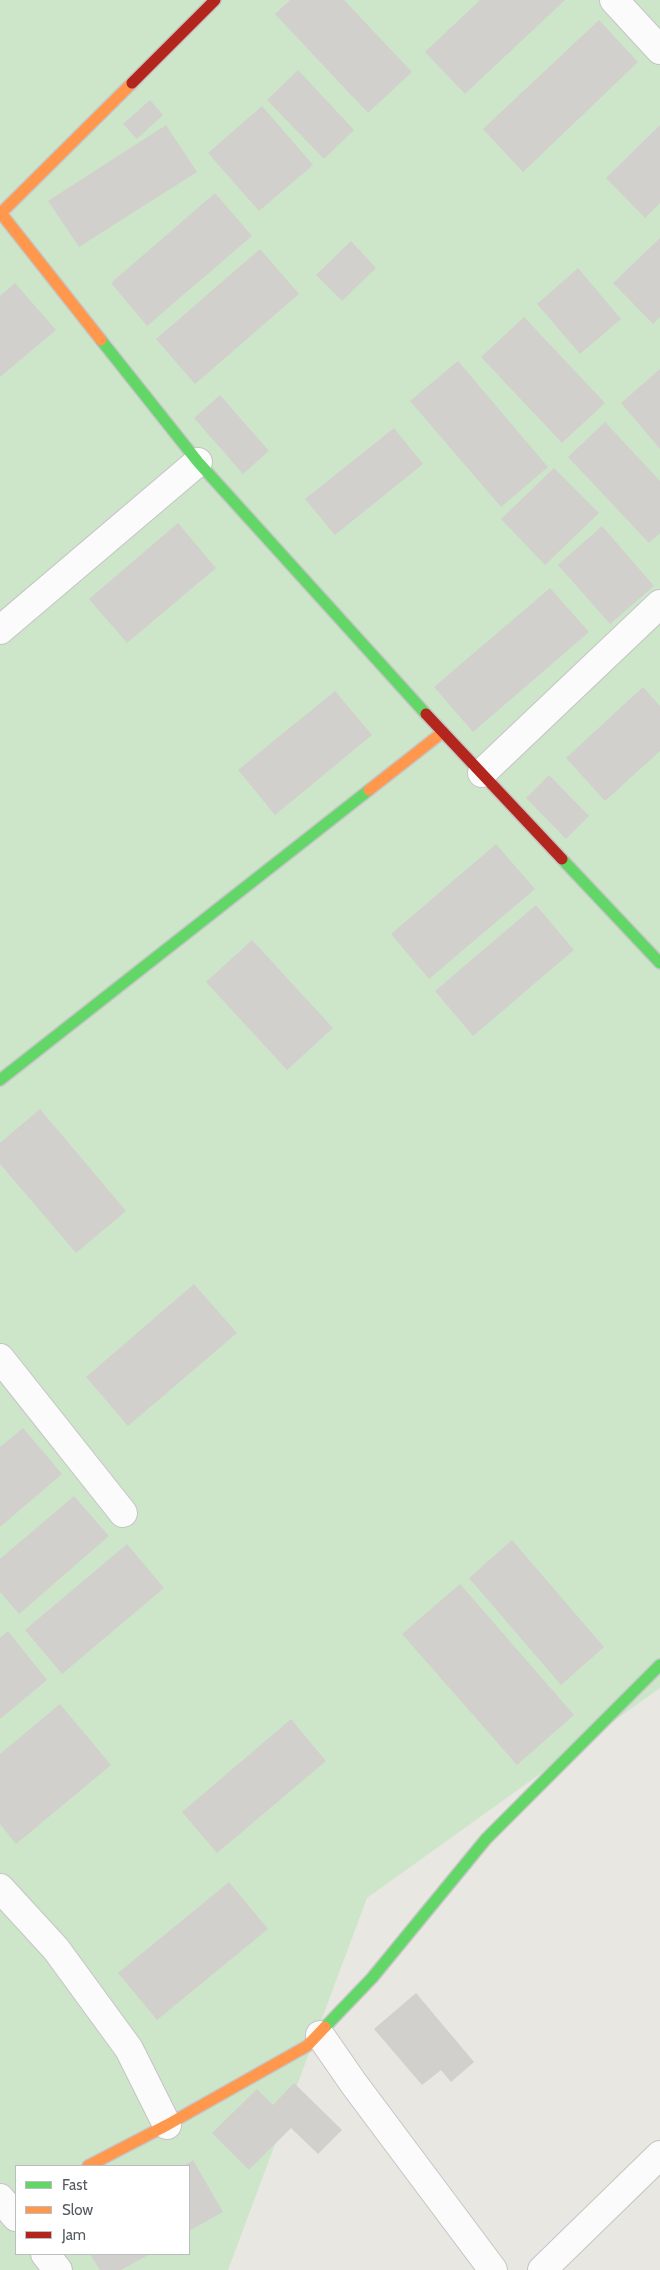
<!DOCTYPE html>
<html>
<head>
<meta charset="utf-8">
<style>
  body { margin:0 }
  #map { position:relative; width:660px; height:2270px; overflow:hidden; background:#e8e7e2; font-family:Cabin,sans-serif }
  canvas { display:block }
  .legend { position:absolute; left:15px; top:2165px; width:175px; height:90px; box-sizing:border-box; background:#fff; border:1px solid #bcbdc0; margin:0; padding:6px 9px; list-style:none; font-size:15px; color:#575b61 }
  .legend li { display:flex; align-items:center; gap:10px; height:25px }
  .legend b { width:25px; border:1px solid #bcbdc0 }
</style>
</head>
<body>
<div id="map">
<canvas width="660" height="2270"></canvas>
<ul class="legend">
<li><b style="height:6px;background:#63d668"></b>Fast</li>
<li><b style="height:6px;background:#ff974d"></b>Slow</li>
<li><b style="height:6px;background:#b3261e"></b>Jam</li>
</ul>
</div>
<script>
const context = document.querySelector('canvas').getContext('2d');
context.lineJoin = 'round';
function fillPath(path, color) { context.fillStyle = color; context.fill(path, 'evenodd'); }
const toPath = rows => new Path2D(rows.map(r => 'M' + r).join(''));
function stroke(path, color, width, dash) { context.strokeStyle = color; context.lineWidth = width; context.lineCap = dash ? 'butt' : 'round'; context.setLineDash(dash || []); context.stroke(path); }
const green = toPath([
  [0,0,660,0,660,1688,367,1898,228,2270,0,2270],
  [16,2166,189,2166,189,2254,16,2254]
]);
const building = toPath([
  [290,0,344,0,412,72,368,113,275,14],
  [480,0,565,0,465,94,425,52],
  [599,20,638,62,523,172,483,129],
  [298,70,354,130,324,159,267,100],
  [150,100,163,115,137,139,123,124],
  [262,106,313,165,259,211,208,153],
  [166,125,197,172,79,247,48,201],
  [660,125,660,203,645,218,606,178],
  [215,193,252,236,147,326,111,283],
  [660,238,660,317,653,324,613,283],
  [351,241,376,268,342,301,316,275],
  [260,249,299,294,195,384,156,339],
  [578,268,621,319,580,354,537,304],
  [15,283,56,330,0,377,0,296],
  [524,317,605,403,562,443,481,357],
  [458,361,548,467,501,507,410,401],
  [660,369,660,449,621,403],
  [220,395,269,451,243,474,194,418],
  [605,422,660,481,660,533,649,543,568,457],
  [394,428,423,464,335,535,305,499],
  [554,468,599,513,545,565,501,519],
  [178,523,216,568,127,643,89,599],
  [602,526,654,586,610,624,558,565],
  [550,588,589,632,473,732,434,687],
  [643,687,660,706,660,751,605,801,566,758],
  [335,691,372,735,275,815,238,770],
  [549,775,589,816,566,839,526,798],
  [496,844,535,889,429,979,391,934],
  [536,905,574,950,473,1036,435,991],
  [252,940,333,1028,287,1070,206,982],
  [40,1109,126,1211,76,1253,0,1164,0,1143],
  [194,1284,237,1333,128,1426,86,1377],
  [23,1428,62,1474,0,1527,0,1447],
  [74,1496,109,1536,19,1614,0,1592,0,1559],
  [512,1540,604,1647,561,1685,469,1578],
  [127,1544,164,1588,62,1674,25,1630],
  [460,1584,574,1715,517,1765,402,1634],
  [8,1631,47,1680,0,1719,0,1638],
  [60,1704,111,1765,16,1844,0,1824,0,1754],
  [291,1719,326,1761,217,1853,182,1812],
  [229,1882,268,1929,157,2020,118,1973],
  [416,1993,474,2062,451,2082,441,2070,422,2085,374,2029],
  [294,2083,342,2130,318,2154,291,2128,249,2170,212,2133,257,2089,273,2105],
  [193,2160,223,2212,189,2231,189,2166,183,2166],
  [90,2254,150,2254,121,2270,100,2270]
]);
const street = toPath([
  [614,0,660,50],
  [0,630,198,462],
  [482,773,660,604],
  [0,1358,123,1513],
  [0,1888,56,1949,129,2049,167,2125],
  [320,2035,354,2084,493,2270],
  [0,2198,16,2217],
  [45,2254,58,2270],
  [542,2270,660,2155]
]);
const fast = toPath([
  [101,340,198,462,426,714],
  [562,859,660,963],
  [0,1080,369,790],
  [325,2027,372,1978,486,1839,660,1665]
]);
const slow = toPath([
  [0,212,101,340],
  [1,213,132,83],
  [369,790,443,732],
  [88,2166,167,2125,307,2046,325,2027]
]);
const jam = toPath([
  [132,83,215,0],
  [426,714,562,859]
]);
fillPath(green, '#cde6ca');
fillPath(building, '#d2d0cd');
stroke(street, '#c4c5c4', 30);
stroke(fast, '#c5c6c5', 14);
stroke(slow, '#c5c6c5', 14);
stroke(jam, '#c5c6c5', 14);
stroke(street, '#fcfbfb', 28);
stroke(fast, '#63d668', 11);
stroke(slow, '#ff974d', 11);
stroke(jam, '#b3261e', 11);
</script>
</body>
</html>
